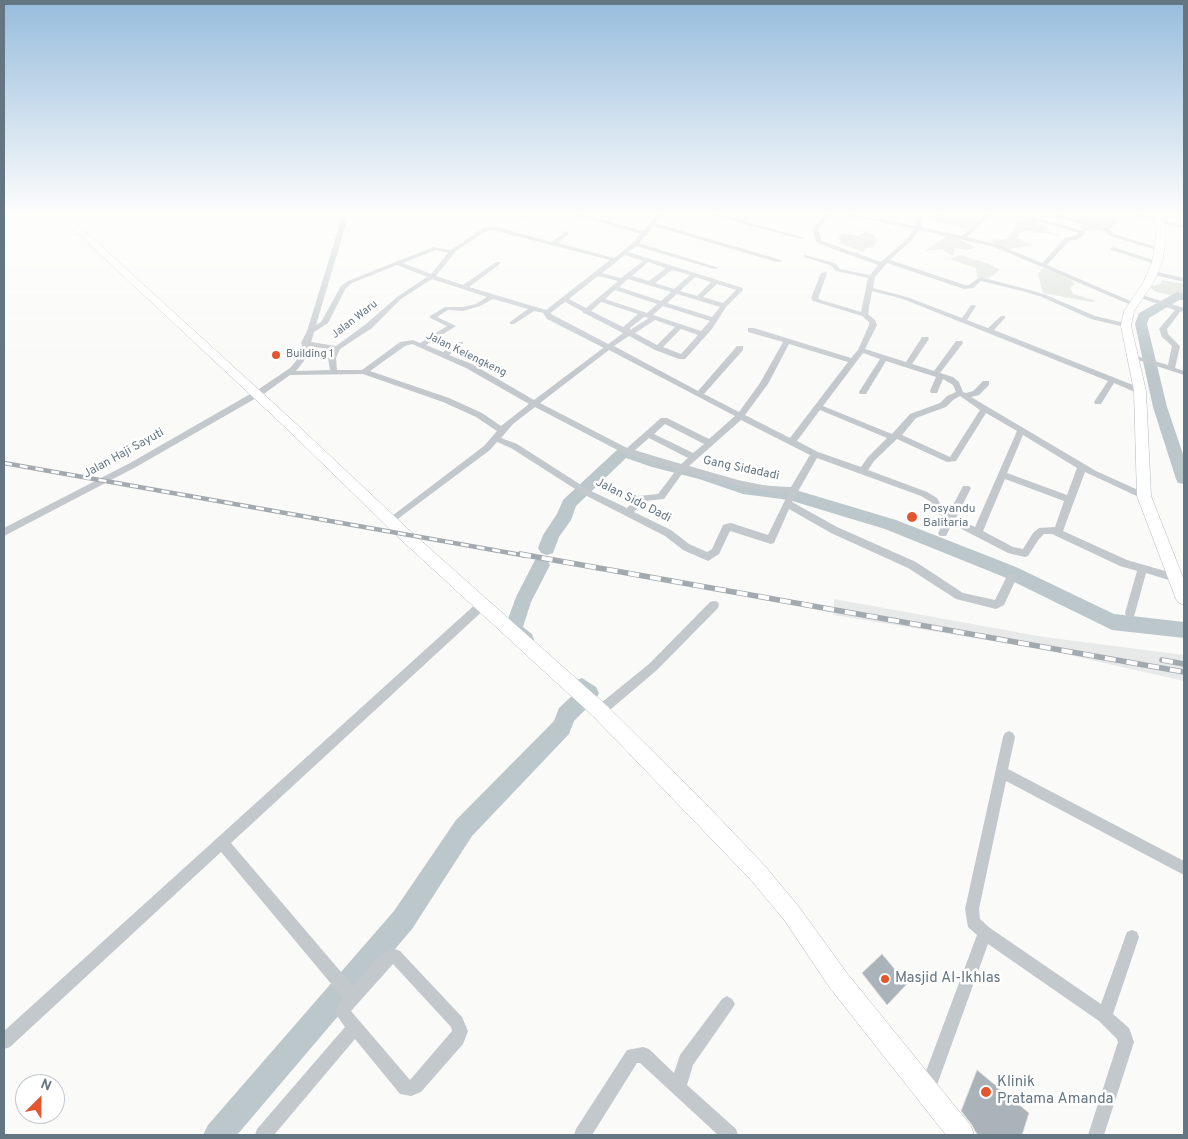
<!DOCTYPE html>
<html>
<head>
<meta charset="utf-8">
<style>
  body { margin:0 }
  #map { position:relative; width:1188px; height:1139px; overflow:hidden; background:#fafaf8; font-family:Overpass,sans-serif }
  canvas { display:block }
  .frame { position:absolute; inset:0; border:5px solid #657683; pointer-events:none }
  .north { position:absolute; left:15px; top:1074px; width:50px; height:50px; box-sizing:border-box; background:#fff; border:1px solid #c1c8cd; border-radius:50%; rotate:23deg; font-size:14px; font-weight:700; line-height:20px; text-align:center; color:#657683 }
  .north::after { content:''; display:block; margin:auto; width:18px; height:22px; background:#e4572e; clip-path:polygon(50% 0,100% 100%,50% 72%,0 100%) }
</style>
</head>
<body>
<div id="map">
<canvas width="1188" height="1139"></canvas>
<div class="frame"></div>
<div class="north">N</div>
</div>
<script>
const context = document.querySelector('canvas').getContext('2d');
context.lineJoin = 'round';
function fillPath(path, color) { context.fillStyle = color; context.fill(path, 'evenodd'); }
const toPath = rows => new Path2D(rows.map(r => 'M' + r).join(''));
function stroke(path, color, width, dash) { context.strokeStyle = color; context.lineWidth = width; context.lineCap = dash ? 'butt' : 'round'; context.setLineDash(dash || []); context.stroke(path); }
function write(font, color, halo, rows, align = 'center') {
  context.font = font + ' Overpass,sans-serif'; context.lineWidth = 5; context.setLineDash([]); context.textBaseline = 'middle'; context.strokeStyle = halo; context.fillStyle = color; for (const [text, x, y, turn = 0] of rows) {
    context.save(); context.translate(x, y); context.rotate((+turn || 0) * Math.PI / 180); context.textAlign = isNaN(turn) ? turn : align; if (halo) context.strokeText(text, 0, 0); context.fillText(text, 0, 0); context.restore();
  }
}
const built = toPath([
  [834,599,1044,637,1184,655,1184,681,1047,650,834,615]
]);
const green = toPath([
  [929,214,941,214,947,218,969,218,969,214,976,214,980,217,976,222,966,229,928,219],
  [1079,214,1110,215,1109,219,1117,222,1111,228,1105,230,1083,230,1080,228,1085,223,1076,219],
  [1025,217,1031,217,1036,220,1038,225,1047,226,1048,231,1062,236,1026,231,1019,233,1017,238,1033,245,1010,249,995,245,994,242,990,240,1006,239,1015,229,1016,222,1024,222,1022,219],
  [864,231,874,235,877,240,874,247,866,248,863,252,841,244,839,238,842,233,858,236],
  [947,236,959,239,975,248,967,250,955,248,954,254,952,256,942,249,925,251],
  [960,255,989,264,1000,270,989,278,977,277,976,268,950,259],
  [1043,268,1071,280,1075,284,1070,288,1073,294,1097,301,1091,302,1043,293,1038,274],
  [1162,280,1184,284,1184,293,1170,295,1157,292,1149,287,1160,284]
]);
const river = toPath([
  [1177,292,1184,294,1184,300,1179,300,1149,318,1147,324,1167,407,1184,457,1184,484,1178,483,1176,479,1153,407,1135,324,1139,313,1177,292],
  [624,447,744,483,789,488,896,520,1016,567,1114,614,1184,622,1184,638,1112,630,1004,577,885,529,789,500,743,494,699,479,652,467,626,458,576,506,571,520,559,537,553,553,547,555,541,553,538,548,543,535,557,514,563,500,619,448,624,447],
  [541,558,547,560,550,565,531,602,523,627,532,634,534,640,532,646,525,648,518,646,506,636,504,630,516,597,535,560,541,558],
  [582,678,596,687,599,693,596,699,574,721,569,734,472,836,412,929,237,1135,203,1135,208,1125,394,911,456,820,554,721,559,708,575,693,572,687,575,681,582,678]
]);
const building = toPath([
  [882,954,907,984,887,1005,862,973,882,954],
  [977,1070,1029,1113,1022,1135,978,1135,975,1131,972,1125,961,1111,977,1070]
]);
const minor = toPath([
  [343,214,349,214,316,325,321,322,341,286,348,281,433,247,451,250,483,228,493,226,552,242,566,231,569,233,558,243,614,258,633,243,640,234,571,214,581,214,643,231,657,214,663,214,655,223,781,260,781,262,777,262,653,226,648,233,648,235,645,236,639,243,719,268,714,269,636,246,628,252,743,288,743,290,726,307,712,329,685,359,679,359,655,350,629,336,614,346,698,391,737,346,743,346,743,350,704,394,739,412,760,383,783,342,748,332,748,328,754,328,851,358,858,350,869,325,869,322,862,316,813,301,811,298,821,273,826,272,827,273,818,299,861,312,868,278,836,271,830,265,804,257,804,255,835,263,840,269,870,275,878,265,817,243,812,229,826,214,832,214,818,229,822,241,881,262,908,238,914,229,841,214,854,214,915,226,917,214,923,214,921,227,962,236,985,214,991,214,967,237,999,245,1042,263,1065,238,1075,236,1079,233,1025,218,1026,214,1032,214,1030,216,1085,231,1085,233,1079,239,1069,241,1047,265,1135,303,1135,305,1131,305,995,247,919,230,912,240,890,260,965,285,969,285,980,277,1030,290,1046,295,1095,316,1129,324,1129,328,1091,319,1042,297,1026,292,981,281,973,288,964,289,887,263,875,277,873,288,907,297,962,318,971,305,975,305,976,306,967,320,988,328,1001,316,1005,316,1005,318,994,330,1143,389,1143,393,1137,393,1114,383,1101,404,1095,404,1094,402,1108,381,903,299,872,291,868,314,875,320,877,325,865,349,906,362,922,337,928,337,929,339,912,364,934,371,956,341,962,341,963,343,940,373,953,377,959,382,963,392,966,393,973,391,983,381,989,381,989,385,979,395,971,397,1096,471,1147,494,1149,496,1144,499,1141,498,1085,472,1063,531,1127,560,1179,575,1180,578,1179,581,1175,582,1146,573,1135,613,1134,616,1130,617,1126,616,1125,613,1137,571,1120,566,1052,534,1044,534,1039,539,1028,556,1025,557,1008,553,952,524,946,536,940,536,938,533,945,520,938,514,931,502,921,496,817,458,792,502,837,527,916,562,963,593,995,600,1008,574,1016,574,1017,577,1004,605,996,609,956,599,908,568,831,533,789,509,774,543,771,544,730,531,719,554,708,561,683,550,665,536,583,494,511,448,497,442,490,450,391,524,388,523,386,521,388,519,484,446,497,431,476,417,443,402,363,374,290,375,265,393,136,467,4,536,4,528,130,463,259,389,290,368,296,361,302,345,301,343,307,331,343,214],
  [493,230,551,245,610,260,546,310,469,287,500,264,500,262,496,262,463,285,436,276,456,251,487,231,493,230],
  [436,250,448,253,431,274,403,263,436,250],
  [625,255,643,261,621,278,602,273,625,255],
  [648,262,666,268,649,281,632,276,648,262],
  [397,265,427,277,397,297,366,324,336,346,311,342,314,332,328,323,346,288,352,283,397,265],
  [672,270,690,275,674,289,655,283,672,270],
  [598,276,618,281,586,308,569,299,598,276],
  [695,277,711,282,697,296,680,291,695,277],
  [432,279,487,297,476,304,463,307,445,307,430,316,430,318,447,326,420,343,413,340,400,342,362,370,337,370,336,358,340,349,372,328,401,299,432,279],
  [628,279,671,292,661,301,619,287,628,279],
  [717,284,736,290,723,303,703,297,717,284],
  [615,290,657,304,647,313,605,299,615,290],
  [677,294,720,307,712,317,667,303,677,294],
  [493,299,528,309,510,322,510,324,514,324,534,311,549,314,565,302,582,311,583,313,586,314,623,333,534,400,472,364,449,355,463,346,463,342,457,342,443,352,426,345,456,326,437,317,448,310,463,311,480,306,493,299],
  [601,302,638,314,623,327,591,311,601,302],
  [663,306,710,321,701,331,653,315,663,306],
  [644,317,649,318,630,330,630,328,644,317],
  [655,320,675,327,657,345,635,333,655,320],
  [681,329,698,335,681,354,663,347,681,329],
  [412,344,466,368,529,404,501,426,482,413,449,398,370,371,405,346,412,344],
  [789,344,848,362,790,438,745,415,768,384,789,344],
  [309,346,333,350,328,358,330,370,296,371,304,361,309,346],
  [609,350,735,416,709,439,667,418,661,418,627,448,540,403,609,350],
  [863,353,880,359,859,392,860,394,866,394,886,361,936,377,930,391,931,393,937,393,943,379,953,385,956,392,947,396,940,403,910,414,892,434,823,406,863,353],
  [960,396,980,410,950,457,902,435,916,418,946,407,953,400,960,396],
  [535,407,625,454,677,469,658,494,638,496,627,508,589,490,517,444,501,438,513,424,535,407],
  [820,410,887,438,868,457,861,467,818,452,797,441,820,410],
  [986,413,1017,431,975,527,956,518,971,488,969,486,963,486,949,513,944,510,937,498,927,492,868,470,874,461,897,439,947,462,956,461,986,413],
  [741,420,810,455,791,487,767,486,738,480,689,466,741,420],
  [665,424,704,444,693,453,654,434,665,424],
  [1023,435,1077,468,1067,495,1007,473,1023,435],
  [649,438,688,458,681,464,634,451,649,438],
  [684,471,738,486,767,492,788,494,768,535,731,523,726,524,723,525,712,549,707,552,689,544,671,530,634,512,644,501,664,499,684,471],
  [1005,479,1064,501,1055,527,1039,528,1033,533,1023,549,1013,547,983,531,1005,479],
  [524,214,530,214,524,219,521,217,524,214],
  [709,214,719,214,805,238,800,239,709,214],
  [1047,214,1057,214,1103,227,1109,229,1114,234,1163,249,1160,251,1110,236,1105,231,1047,214],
  [1133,214,1143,214,1163,220,1163,222,1184,224,1184,228,1158,224,1158,222,1133,214],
  [1113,247,1159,262,1160,263,1155,264,1111,250,1110,249,1113,247],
  [1153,271,1184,278,1184,282,1151,274,1151,272,1153,271],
  [1138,295,1142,295,1184,308,1184,312,1181,311,1167,329,1168,334,1180,346,1175,368,1184,371,1184,375,1129,357,1133,355,1168,365,1172,346,1162,337,1159,329,1175,310,1138,297,1138,295],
  [483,600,487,601,488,604,487,607,231,843,353,986,381,954,395,949,400,951,462,1017,468,1031,463,1044,421,1092,411,1096,400,1094,355,1039,274,1135,255,1135,257,1129,345,1027,335,1013,339,1003,343,998,221,852,10,1047,4,1049,4,1031,479,601,483,600],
  [393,964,451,1027,452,1031,410,1080,351,1011,393,964],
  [714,601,718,602,719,605,718,608,657,670,604,715,600,716,596,715,594,711,596,707,649,664,710,602,714,601],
  [1009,731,1013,733,1015,737,1008,769,1184,861,1184,875,1006,781,979,909,980,919,990,928,1101,1004,1127,932,1132,930,1137,932,1139,937,1113,1014,1129,1028,1134,1042,1104,1135,1088,1135,1118,1042,1117,1039,1099,1021,988,944,933,1096,927,1098,921,1096,919,1090,977,935,968,927,965,909,1003,737,1005,733,1009,731],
  [727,996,732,999,735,1004,732,1009,693,1065,687,1085,736,1129,738,1135,718,1135,640,1063,637,1063,592,1135,574,1135,576,1129,627,1050,643,1047,649,1049,674,1073,680,1055,722,999,727,996]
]);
const tertiary = toPath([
  [547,310,553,315,614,347,612,349,606,349,547,319,543,313,547,310]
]);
const secondary = toPath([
  [57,214,66,214,292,420,409,530,606,705,706,804,764,865,799,907,846,972,971,1126,974,1135,946,1135,830,988,785,921,750,879,594,717,399,538,284,426,57,214],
  [1156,214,1164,214,1166,238,1162,263,1153,283,1134,311,1131,326,1146,391,1151,496,1184,580,1184,605,1179,603,1176,599,1137,496,1134,391,1121,326,1124,311,1143,283,1152,263,1156,238,1156,214]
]);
const railFar1 = toPath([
  [4,463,527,556]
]);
const rail = toPath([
  [520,554,1184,672],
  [1162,660,1184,664]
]);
const markers = [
  [276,355,5,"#e4572e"],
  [912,517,6,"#e4572e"],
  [885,979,5,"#e4572e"],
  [986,1092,6,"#e4572e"]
];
const farStreetnames = [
  ["Jalan Waru",355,320,-38],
  ["Jalan Kelengkeng",466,355,26]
];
const farPoinames = [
  ["Building 1",286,355]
];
const streetNames = [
  ["Jalan Haji Sayuti",124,454,-29],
  ["Gang Sidadadi",741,469,12],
  ["Jalan Sido Dadi",633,501,27]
];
const poiNames = [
  ["Posyandu",923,510],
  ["Balitaria",923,524]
];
const nearPoinames = [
  ["Masjid Al-Ikhlas",895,979],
  ["Klinik",997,1083],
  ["Pratama Amanda",997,1100]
];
fillPath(built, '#e8e9e9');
fillPath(green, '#dadfd7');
fillPath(river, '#bbc7cb');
fillPath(building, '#aab3b9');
stroke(building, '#dcdcda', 1);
stroke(secondary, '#b3babf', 1);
fillPath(minor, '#c3c8cc');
fillPath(tertiary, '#c3c8cc');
fillPath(secondary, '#fff');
stroke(railFar1, '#a2aab0', 4.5);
stroke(rail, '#a2aab0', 5.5);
stroke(railFar1, '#fff', 2.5, [8]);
stroke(rail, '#fff', 4, [11]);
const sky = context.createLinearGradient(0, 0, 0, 374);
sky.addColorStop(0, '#96bcdc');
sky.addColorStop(0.57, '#fdfdfc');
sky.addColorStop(1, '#fdfdfc00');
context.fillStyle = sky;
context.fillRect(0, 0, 1188, 374);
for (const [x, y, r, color] of markers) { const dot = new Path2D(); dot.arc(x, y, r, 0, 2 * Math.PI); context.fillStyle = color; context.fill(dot); stroke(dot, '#fff', 2); }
write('11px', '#657683', '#fff', farStreetnames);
write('11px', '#657683', '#fff', farPoinames, 'left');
write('12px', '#657683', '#fff', streetNames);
write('12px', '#657683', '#fff', poiNames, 'left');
write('15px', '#657683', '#fff', nearPoinames, 'left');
</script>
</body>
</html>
